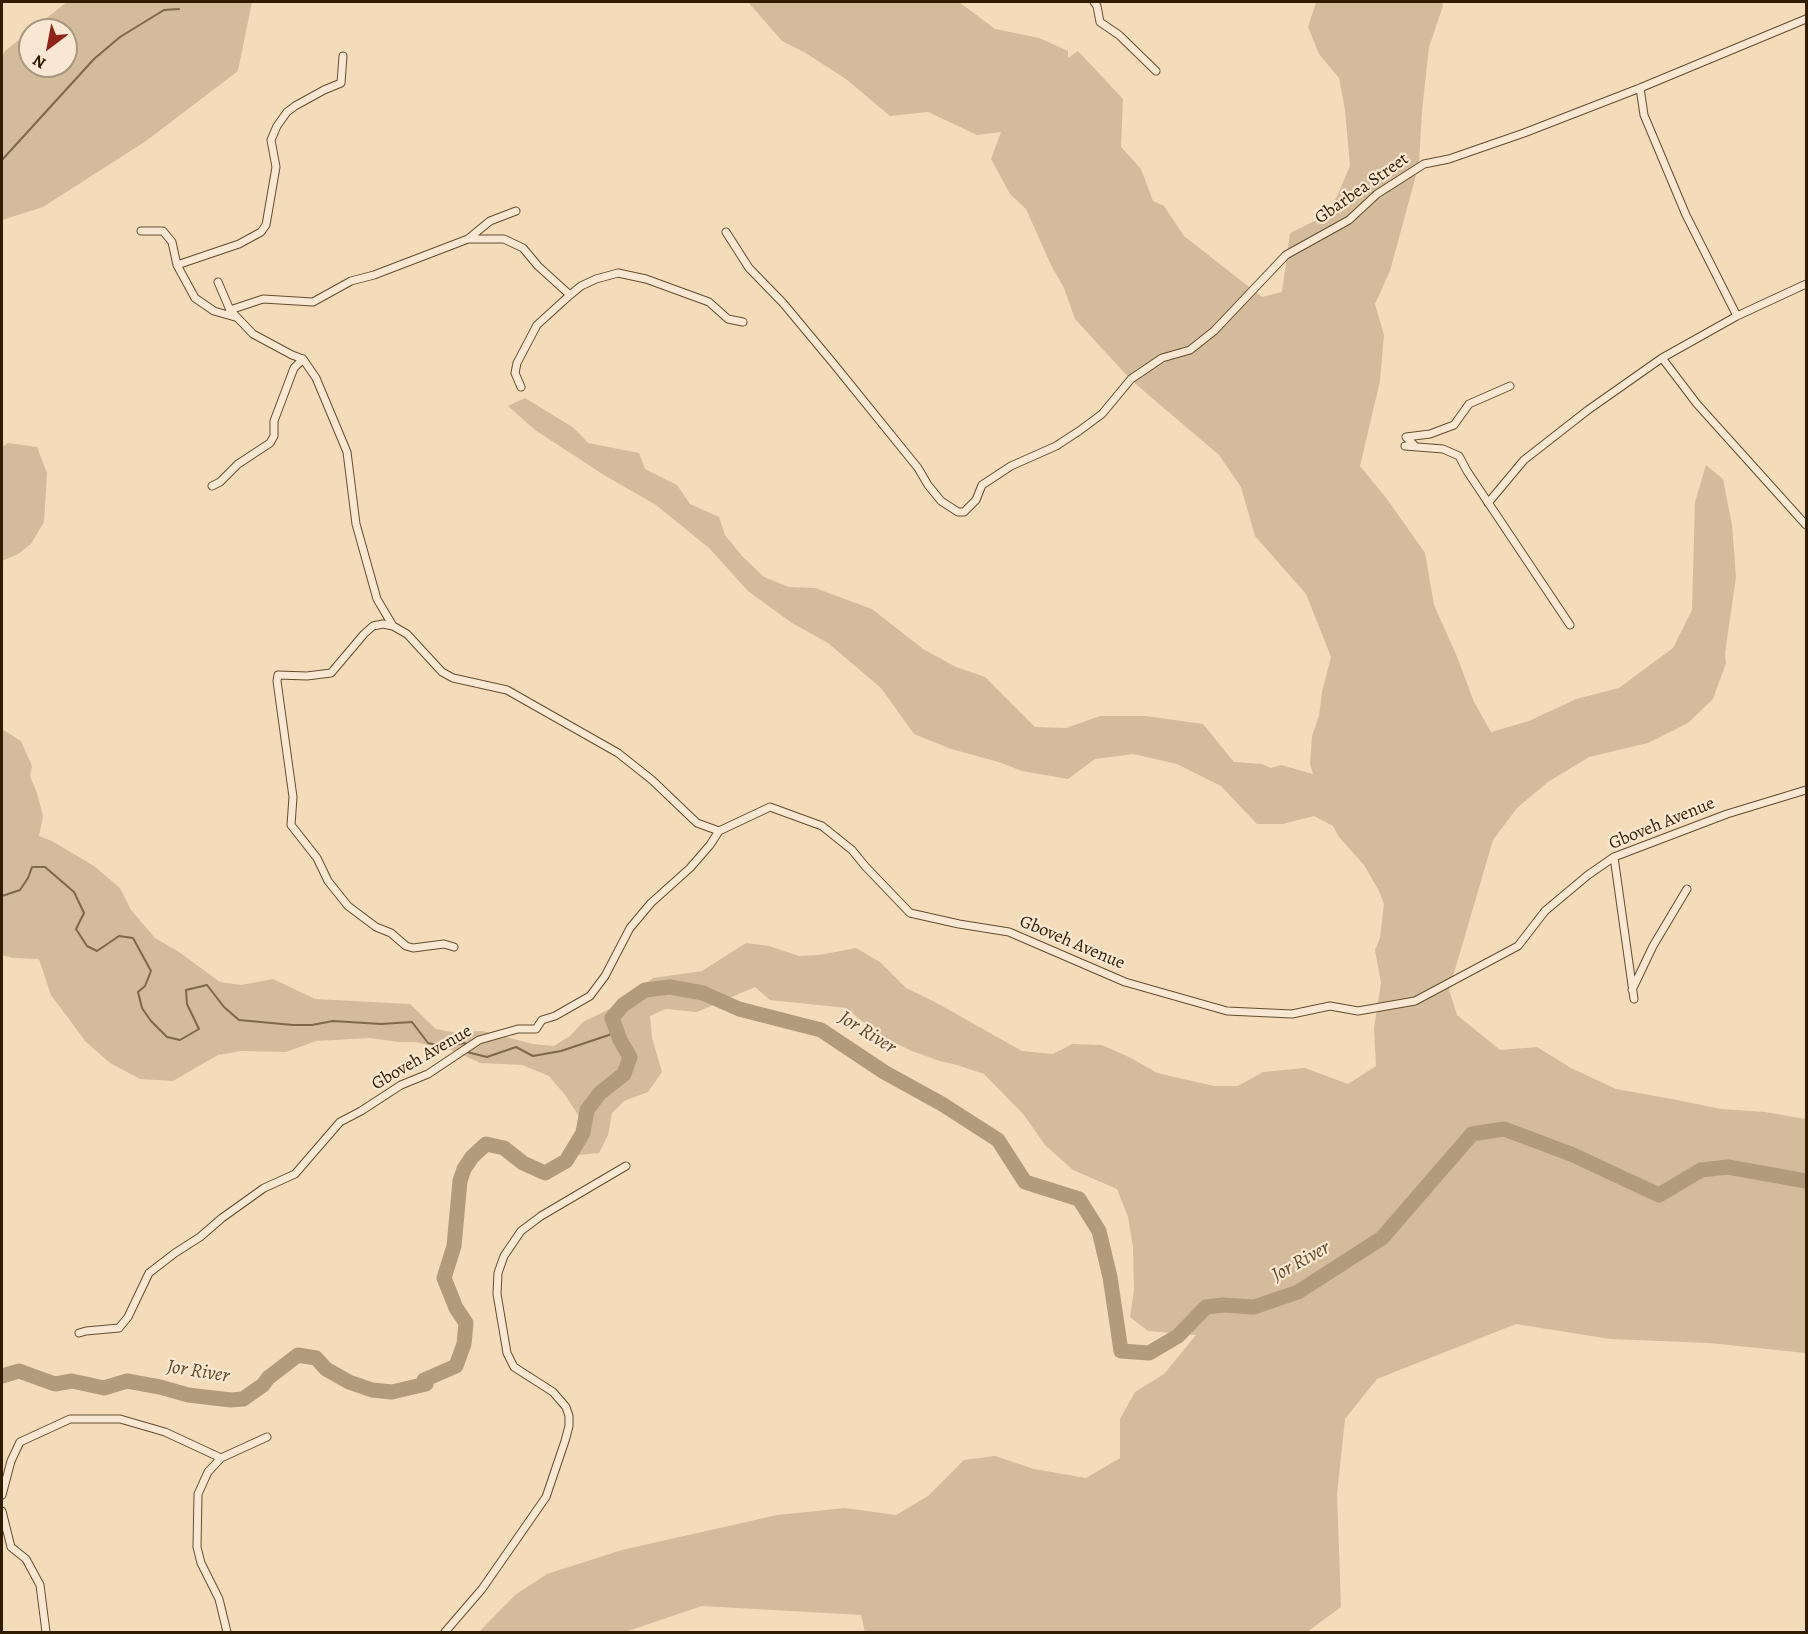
<!DOCTYPE html>
<html>
<head>
<meta charset="utf-8">
<style>
  body { margin:0 }
  #map { position:relative; width:1808px; height:1634px; overflow:hidden; background:#f4dcbb; font-family:Alegreya,serif }
  canvas { display:block }
  .frame { position:absolute; inset:0; border:3px solid #301c00; pointer-events:none }
  .north { position:absolute; left:18px; top:18px; width:60px; height:60px; box-sizing:border-box; background:#f8e8d3; border:2px solid #a8967f; border-radius:50%; rotate:212deg; font-size:16px; font-weight:700; line-height:24px; text-align:center; color:#301c00 }
  .north::after { content:''; display:block; margin:auto; width:21px; height:27px; background:#8f2418; clip-path:polygon(50% 0,100% 100%,50% 72%,0 100%) }
</style>
</head>
<body>
<div id="map">
<canvas width="1808" height="1634"></canvas>
<div class="frame"></div>
<div class="north">N</div>
</div>
<script>
const context = document.querySelector('canvas').getContext('2d');
context.lineJoin = 'round';
function fillPath(path, color) { context.fillStyle = color; context.fill(path, 'evenodd'); }
const toPath = rows => new Path2D(rows.map(r => 'M' + r).join(''));
function stroke(path, color, width, dash) { context.strokeStyle = color; context.lineWidth = width; context.lineCap = dash ? 'butt' : 'round'; context.setLineDash(dash || []); context.stroke(path); }
function write(font, color, halo, rows, align = 'center') {
  context.font = font + ' Alegreya,serif'; context.lineWidth = 4.5; context.setLineDash([]); context.textBaseline = 'middle'; context.strokeStyle = halo; context.fillStyle = color; for (const [text, x, y, turn = 0] of rows) {
    context.save(); context.translate(x, y); context.rotate((+turn || 0) * Math.PI / 180); context.textAlign = isNaN(turn) ? turn : align; if (halo) context.strokeText(text, 0, 0); context.fillText(text, 0, 0); context.restore();
  }
}
const green = toPath([
  [67,2,252,2,238,71,146,141,43,207,2,220,2,57,5,51,30,31,30,66,66,66,66,30,31,30],
  [748,2,959,2,995,29,1039,38,1068,51,1068,58,1078,51,1123,99,1121,147,1141,169,1153,201,1164,206,1184,236,1262,297,1282,292,1290,233,1329,214,1350,166,1345,110,1339,78,1319,54,1308,27,1316,2,1442,2,1443,6,1429,47,1422,111,1419,164,1390,271,1375,304,1384,335,1380,381,1360,466,1387,499,1425,553,1434,605,1458,659,1474,702,1491,732,1529,721,1576,699,1619,688,1673,648,1692,610,1695,502,1706,465,1723,479,1732,525,1736,577,1725,653,1726,663,1713,699,1688,723,1648,743,1589,757,1548,782,1517,808,1493,840,1449,990,1457,1015,1500,1050,1537,1047,1571,1068,1616,1089,1672,1099,1721,1109,1765,1112,1806,1119,1806,1353,1709,1343,1610,1339,1516,1324,1377,1379,1345,1419,1337,1494,1341,1607,1307,1632,865,1632,861,1615,702,1606,625,1632,479,1632,515,1595,547,1574,622,1550,777,1515,845,1508,896,1515,928,1496,964,1460,995,1456,1034,1469,1086,1478,1120,1458,1120,1419,1135,1392,1164,1374,1196,1335,1148,1331,1130,1317,1134,1290,1133,1247,1128,1217,1117,1189,1073,1170,1045,1145,1024,1115,984,1074,957,1065,940,1061,912,1051,893,1042,883,1041,868,1026,846,1008,770,1000,755,987,697,1012,666,1009,650,1016,652,1038,662,1072,648,1092,624,1101,612,1113,608,1135,599,1153,569,1156,584,1124,565,1095,549,1076,522,1065,480,1063,455,1051,415,1042,399,1042,370,1038,316,1041,286,1052,241,1051,218,1055,173,1081,140,1079,110,1063,86,1042,51,995,39,959,13,958,2,955,2,729,21,741,32,766,30,776,37,793,43,816,39,836,52,841,94,866,120,888,131,910,155,938,179,952,220,982,241,985,273,979,315,999,410,1004,436,1029,451,1032,483,1031,533,1044,554,1046,570,1036,583,1022,624,1002,653,978,702,971,746,943,769,946,799,956,819,955,856,948,880,962,906,988,935,1002,1022,1051,1053,1054,1072,1044,1102,1045,1131,1058,1157,1073,1214,1086,1238,1086,1263,1072,1305,1068,1348,1084,1376,1066,1374,1028,1381,983,1375,950,1380,938,1384,904,1379,891,1364,865,1339,837,1333,826,1314,816,1283,824,1257,824,1221,786,1177,764,1133,754,1095,759,1068,779,1022,771,999,762,951,749,914,734,881,688,828,643,792,623,748,591,709,548,656,505,604,475,535,430,508,406,525,398,574,428,588,443,639,453,645,469,677,485,690,504,719,517,725,535,742,556,764,577,789,587,815,588,872,609,923,649,956,667,985,677,1035,727,1066,728,1100,716,1146,716,1203,724,1234,762,1262,764,1271,768,1281,765,1313,774,1310,764,1312,736,1319,716,1322,692,1331,657,1306,594,1255,536,1241,487,1219,455,1131,380,1075,319,1064,288,1051,265,1026,209,1010,194,991,159,1001,132,977,135,928,112,890,116,846,79,804,52,782,41],
  [8,443,37,447,47,473,44,522,31,544,18,554,2,561,2,447]
]);
const stream = toPath([
  [2,160,94,59,120,37,164,10,179,9],
  [2,896,20,890,28,878,32,867,45,867,74,892,84,913,76,929,87,946,97,951,119,936,133,938,151,971,145,986,138,992,142,1008,151,1021,167,1037,180,1040,199,1029,187,1004,186,990,207,985,224,1007,239,1020,293,1025,312,1025,333,1021,381,1024,412,1022,428,1043,441,1046,465,1043,467,1052,487,1057,516,1047,533,1056,561,1051,618,1032,612,1018]
]);
const river = toPath([
  [2,1376,19,1371,55,1384,72,1381,104,1388,127,1381,160,1387,188,1395,231,1400,243,1399,263,1385,268,1378,298,1355,316,1358,326,1369,349,1382,372,1390,392,1392,426,1384,424,1380,456,1366,464,1344,466,1323,456,1308,444,1278,454,1246,460,1181,464,1169,472,1157,486,1144,504,1148,523,1163,545,1173,566,1161,583,1133,587,1110,600,1093,624,1074,630,1057,620,1040,612,1018,623,1005,645,990,670,987,703,993,739,1009,821,1030,884,1072,942,1104,998,1140,1025,1182,1079,1199,1099,1231,1110,1277,1121,1351,1149,1353,1178,1336,1206,1307,1223,1305,1254,1307,1298,1292,1382,1238,1472,1134,1504,1129,1571,1154,1659,1195,1701,1170,1728,1167,1806,1181]
]);
const street = toPath([
  [1094,2,1097,6,1100,22,1119,35,1156,71],
  [1640,88,1644,115,1686,215,1737,316],
  [141,231,163,231,172,242,177,265,195,298,214,311,235,317],
  [726,232,749,268,783,303,833,363,918,468,928,485,941,501,958,512,964,512,976,500,982,485,1011,466,1056,446,1079,431,1102,414,1131,379,1162,358,1190,350,1214,331,1286,255,1349,220,1377,194,1424,164,1449,159,1524,133,1640,88,1806,19],
  [468,239,490,221,516,211],
  [177,265,239,244,261,232,266,225,276,167,271,140,277,126,287,112,295,106,324,90,341,83,343,56],
  [218,282,230,310,253,334,292,355,303,359,316,378,347,452,356,524,377,599,393,626,407,634,442,672,453,678,507,690,618,753,652,780,697,823,719,831],
  [230,310,263,299,313,302,351,281,374,275,468,239,504,239,523,248,538,266,570,295],
  [1662,358,1697,404,1806,525],
  [521,387,515,373,517,363,537,325,570,295,581,286,596,279,618,273,646,279,709,302,728,319,743,322],
  [1414,445,1406,437,1430,434,1454,425,1469,404,1510,386],
  [1405,446,1443,449,1459,456,1467,471,1570,625],
  [212,486,220,482,238,464,270,443,274,436,274,421,294,368,303,359],
  [1488,503,1524,460,1588,410,1662,358,1737,316,1806,284],
  [393,626,383,624,373,626,364,634,331,673,307,676,278,675,277,681,293,797,291,825,317,858,328,881,348,906,376,927,391,933,406,946,413,948,444,944,454,947],
  [1614,857,1634,999],
  [1632,990,1653,946,1687,889],
  [79,1333,86,1331,119,1328,128,1317,149,1273,175,1253,200,1237,222,1218,264,1188,295,1174,340,1122,361,1111,401,1085,428,1074,479,1040,518,1029,536,1029,542,1020,555,1016,590,996,605,976,630,928,651,903,690,868,710,845,719,831,770,807,822,826,852,850,865,866,910,913,959,924,1009,932,1125,982,1227,1011,1292,1014,1330,1006,1358,1011,1415,1001,1518,946,1545,911,1588,875,1614,857,1727,814,1806,790],
  [2,1495,11,1461,20,1442,70,1419,120,1419,165,1432,221,1458],
  [2,1511,11,1547,26,1559,40,1585,46,1632],
  [227,1632,219,1599,201,1563,197,1547,198,1494,208,1472,221,1458,267,1437],
  [445,1632,482,1589,546,1497,565,1441,569,1426,569,1416,566,1407,553,1392,514,1367,507,1353,497,1294,498,1273,504,1256,521,1231,541,1216,626,1166]
]);
const streetNames = [
  ["Gbarbea Street",1362,189,-35],
  ["Gboveh Avenue",1662,824,-22],
  ["Gboveh Avenue",1072,943,23],
  ["Gboveh Avenue",422,1058,-30]
];
const waterNames = [
  ["Jor River",867,1033,32],
  ["Jor River",1301,1262,-29],
  ["Jor River",198,1372,9]
];
fillPath(green, '#d3bb9b');
stroke(stream, '#7d684a', 2);
stroke(river, '#b19b7b', 15);
stroke(street, '#614c2f', 9);
stroke(street, '#f8e8d3', 7);
write('18px', '#301c00', '#f8e8d3', streetNames);
write('italic 20px', '#5d482b', '#f8e8d3', waterNames);
</script>
</body>
</html>
